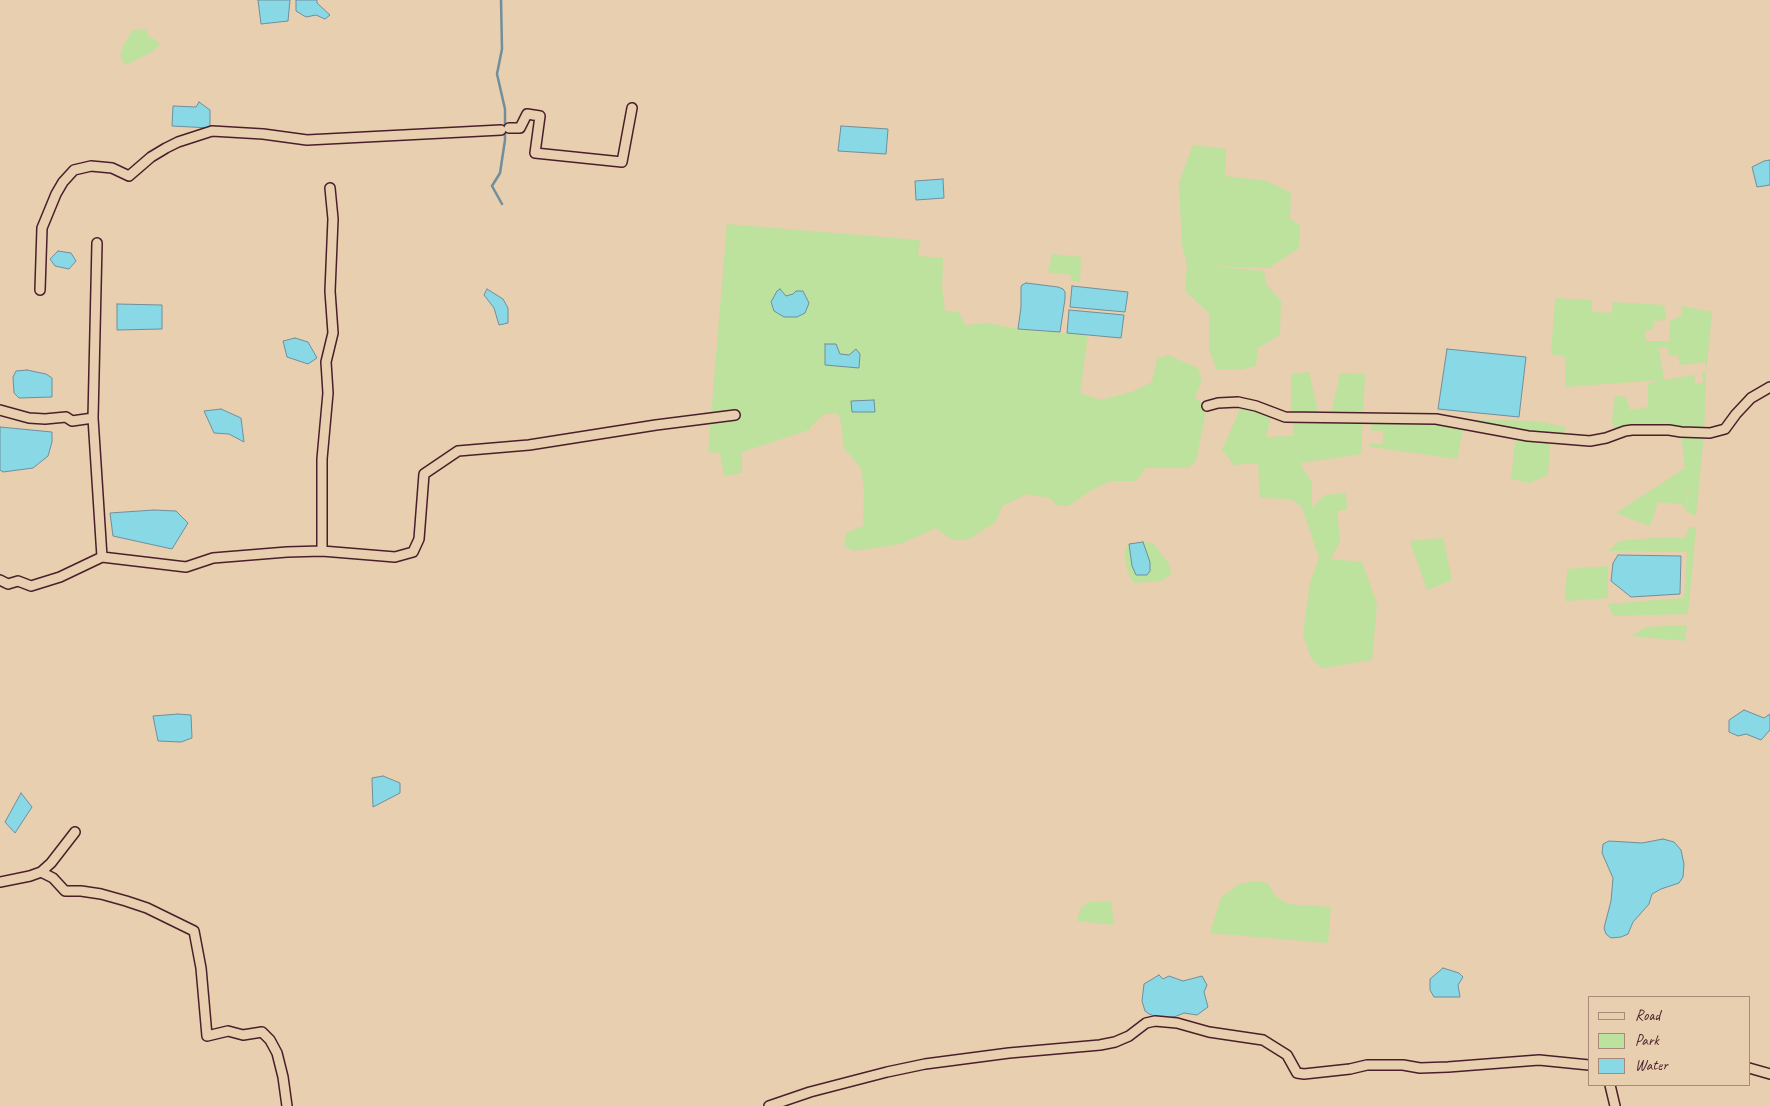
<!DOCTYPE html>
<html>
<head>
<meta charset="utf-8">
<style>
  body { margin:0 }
  #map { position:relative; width:1770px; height:1106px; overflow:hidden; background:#e7cfaf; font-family:Caveat,sans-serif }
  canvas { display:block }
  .legend { position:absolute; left:1588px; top:996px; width:162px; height:90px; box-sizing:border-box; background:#e7cfaf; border:1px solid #a8897a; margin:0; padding:6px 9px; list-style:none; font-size:15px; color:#4a1f2b }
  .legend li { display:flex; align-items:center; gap:10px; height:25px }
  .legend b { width:25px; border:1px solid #a8897a }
</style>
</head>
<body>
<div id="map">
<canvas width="1770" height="1106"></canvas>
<ul class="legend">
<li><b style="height:6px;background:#e7cfaf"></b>Road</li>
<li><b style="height:14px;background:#bce29d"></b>Park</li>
<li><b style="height:14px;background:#89d8e6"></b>Water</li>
</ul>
</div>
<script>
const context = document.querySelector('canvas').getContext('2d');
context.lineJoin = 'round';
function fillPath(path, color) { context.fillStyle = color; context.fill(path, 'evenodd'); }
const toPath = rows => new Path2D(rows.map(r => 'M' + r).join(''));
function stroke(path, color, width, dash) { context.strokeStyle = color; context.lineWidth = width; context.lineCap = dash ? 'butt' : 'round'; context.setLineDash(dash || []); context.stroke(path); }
const green = toPath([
  [148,29,148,35,160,44,152,52,126,65,120,57,123,46,133,30],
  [1193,145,1226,149,1225,176,1267,181,1291,193,1290,219,1300,225,1299,248,1269,268,1209,266,1264,271,1266,284,1281,301,1280,335,1258,348,1256,366,1240,370,1216,370,1209,348,1209,313,1185,291,1187,265,1182,245,1179,182],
  [727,224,920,240,918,256,943,258,942,288,945,311,959,312,965,325,987,323,1018,329,1088,335,1080,393,1100,400,1132,392,1152,382,1157,359,1168,355,1198,368,1202,379,1195,398,1207,406,1196,461,1188,468,1146,468,1136,481,1112,481,1095,488,1068,506,1057,506,1050,498,1027,494,1002,506,996,522,967,540,952,540,936,528,900,544,853,551,844,545,846,533,863,526,864,491,861,468,843,447,842,426,838,413,825,414,813,424,809,430,742,452,742,473,724,476,720,453,708,452],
  [1052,254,1081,257,1080,282,1071,281,1071,275,1048,272],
  [1555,298,1592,300,1592,312,1612,313,1613,302,1664,305,1666,320,1653,321,1653,330,1646,330,1646,341,1669,341,1670,321,1681,316,1682,306,1712,312,1706,372,1704,434,1696,515,1689,514,1685,473,1688,515,1682,504,1658,502,1650,526,1616,513,1685,468,1681,433,1614,430,1612,419,1615,396,1626,397,1630,410,1648,407,1648,384,1660,380,1565,387,1565,357,1551,354],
  [1668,347,1669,356,1678,355,1680,365,1705,362,1706,372,1702,373,1703,383,1695,384,1694,375,1664,380,1659,348],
  [1309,372,1318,412,1331,414,1340,373,1365,374,1361,454,1300,463,1312,483,1312,507,1325,495,1346,493,1347,509,1337,511,1340,541,1331,559,1362,562,1377,604,1372,660,1322,668,1311,658,1303,634,1310,583,1319,558,1302,507,1291,499,1260,498,1258,463,1234,465,1222,450,1242,405,1272,413,1266,437,1294,436,1291,408,1291,374],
  [1375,418,1536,421,1566,427,1562,439,1550,438,1548,475,1530,483,1511,479,1516,434,1464,424,1457,459,1371,447,1369,444,1383,444,1383,431,1369,430],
  [1689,527,1696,527,1688,614,1613,616,1608,604,1684,598,1687,552,1608,551,1619,541,1654,538,1685,538],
  [1443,538,1452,580,1427,590,1410,541],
  [1143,542,1153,543,1169,564,1171,575,1160,581,1134,583,1128,573,1124,552,1129,544],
  [1608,566,1608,598,1565,601,1567,569],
  [1687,625,1685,641,1631,636,1646,627],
  [1255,881,1268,883,1275,896,1288,904,1331,907,1328,943,1210,933,1221,898,1239,884],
  [1111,901,1114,925,1077,921,1080,909,1089,902]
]);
const water = toPath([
  [258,0,290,0,288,21,261,24,258,0],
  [296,0,317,0,317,3,330,15,325,19,316,15,306,17,296,11,296,0],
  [199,102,210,110,210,128,172,126,173,106,196,107,199,102],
  [841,126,888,129,886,154,838,151,841,126],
  [1770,160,1770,185,1757,187,1752,167,1764,161,1770,160],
  [943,179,944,198,916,200,915,181,943,179],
  [58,251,71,253,76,261,69,269,55,266,50,259,58,251],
  [1026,283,1058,287,1063,289,1065,292,1065,299,1060,332,1018,329,1021,307,1021,287,1022,285,1026,283],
  [1072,286,1128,292,1125,312,1070,307,1072,286],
  [487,289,503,299,508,308,508,323,499,325,494,308,484,295,487,289],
  [780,289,786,296,793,294,796,291,803,291,809,303,805,313,797,317,784,317,774,311,771,302,777,291,780,289],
  [117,304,162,305,162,329,117,330,117,304],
  [1069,310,1124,315,1121,338,1067,333,1069,310],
  [295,338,308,342,317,358,308,364,287,357,283,341,295,338],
  [825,344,836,344,840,354,849,355,856,349,860,354,859,368,825,365,825,344],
  [1447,349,1526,357,1519,417,1438,409,1447,349],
  [27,370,46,374,52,378,52,397,19,398,14,393,13,377,16,371,27,370],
  [874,400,875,412,852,412,851,401,874,400],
  [221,409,241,418,244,442,229,434,214,433,204,411,221,409],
  [0,427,52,432,52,442,48,456,33,468,3,472,0,470,0,427],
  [154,510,176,511,188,523,172,549,113,536,110,513,154,510],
  [1143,542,1150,562,1150,571,1147,575,1136,575,1132,566,1129,544,1143,542],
  [1618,555,1681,556,1680,594,1631,597,1611,581,1613,563,1618,555],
  [1744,710,1764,718,1770,714,1770,730,1761,740,1746,734,1738,736,1729,732,1729,720,1744,710],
  [178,714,191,715,192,738,181,742,158,741,153,716,178,714],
  [383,776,400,783,400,793,373,807,372,778,383,776],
  [21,793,32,807,15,833,5,822,21,793],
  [1663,839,1674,842,1681,850,1684,864,1683,877,1679,883,1661,889,1652,894,1649,904,1633,922,1628,934,1621,937,1611,938,1606,934,1604,928,1611,901,1613,878,1602,853,1603,844,1609,841,1642,843,1663,839],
  [1443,968,1459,973,1463,977,1458,985,1460,997,1434,997,1430,990,1430,979,1443,968],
  [1159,975,1163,979,1169,976,1183,981,1202,976,1207,985,1204,992,1208,1007,1197,1015,1184,1013,1174,1017,1160,1018,1149,1014,1145,1011,1142,1001,1144,984,1159,975]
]);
const stream = toPath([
  [501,0,502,49,497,74,505,109,505,140,500,173,492,186,502,204]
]);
const minor = toPath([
  [509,128,520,128,527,114,540,116,535,153,622,162,632,108],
  [97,243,93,418,102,557],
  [40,290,42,228,56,194,63,182,74,170,91,166,112,168,129,176,151,157,166,148,178,142,212,131,263,134,307,140,501,130],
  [1207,406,1218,403,1238,402,1256,406,1285,417,1436,419,1528,436,1590,441,1606,438,1625,431,1632,430,1669,430,1681,432,1710,433,1725,429,1736,414,1751,398,1770,387],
  [0,410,29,418,45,419,66,417,72,421,93,418],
  [322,551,322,459,328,393,326,362,333,333,330,291,333,219,330,188],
  [0,580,8,584,18,581,31,586,60,577,102,557,186,567,213,558,287,552,322,551,395,557,413,552,419,539,424,474,458,451,529,445,656,425,735,415],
  [41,872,53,878,65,891,81,891,101,894,126,901,147,908,194,931,201,968,207,1036,228,1031,243,1035,262,1032,270,1040,277,1053,283,1077,287,1106],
  [0,882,30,876,41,872,51,863,75,832],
  [1749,1068,1770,1074],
  [1610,1085,1615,1106],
  [769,1106,810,1092,887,1072,925,1064,1009,1053,1100,1045,1115,1042,1129,1036,1146,1023,1155,1021,1177,1023,1209,1032,1263,1040,1287,1055,1297,1073,1304,1074,1350,1069,1367,1065,1403,1065,1420,1068,1448,1067,1539,1060,1589,1065]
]);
fillPath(green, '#bce29d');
fillPath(water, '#89d8e6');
stroke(water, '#708e9b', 1);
stroke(stream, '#708e9b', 2.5);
stroke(minor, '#4a1f2b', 12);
stroke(minor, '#e7cfaf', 9);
</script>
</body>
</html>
